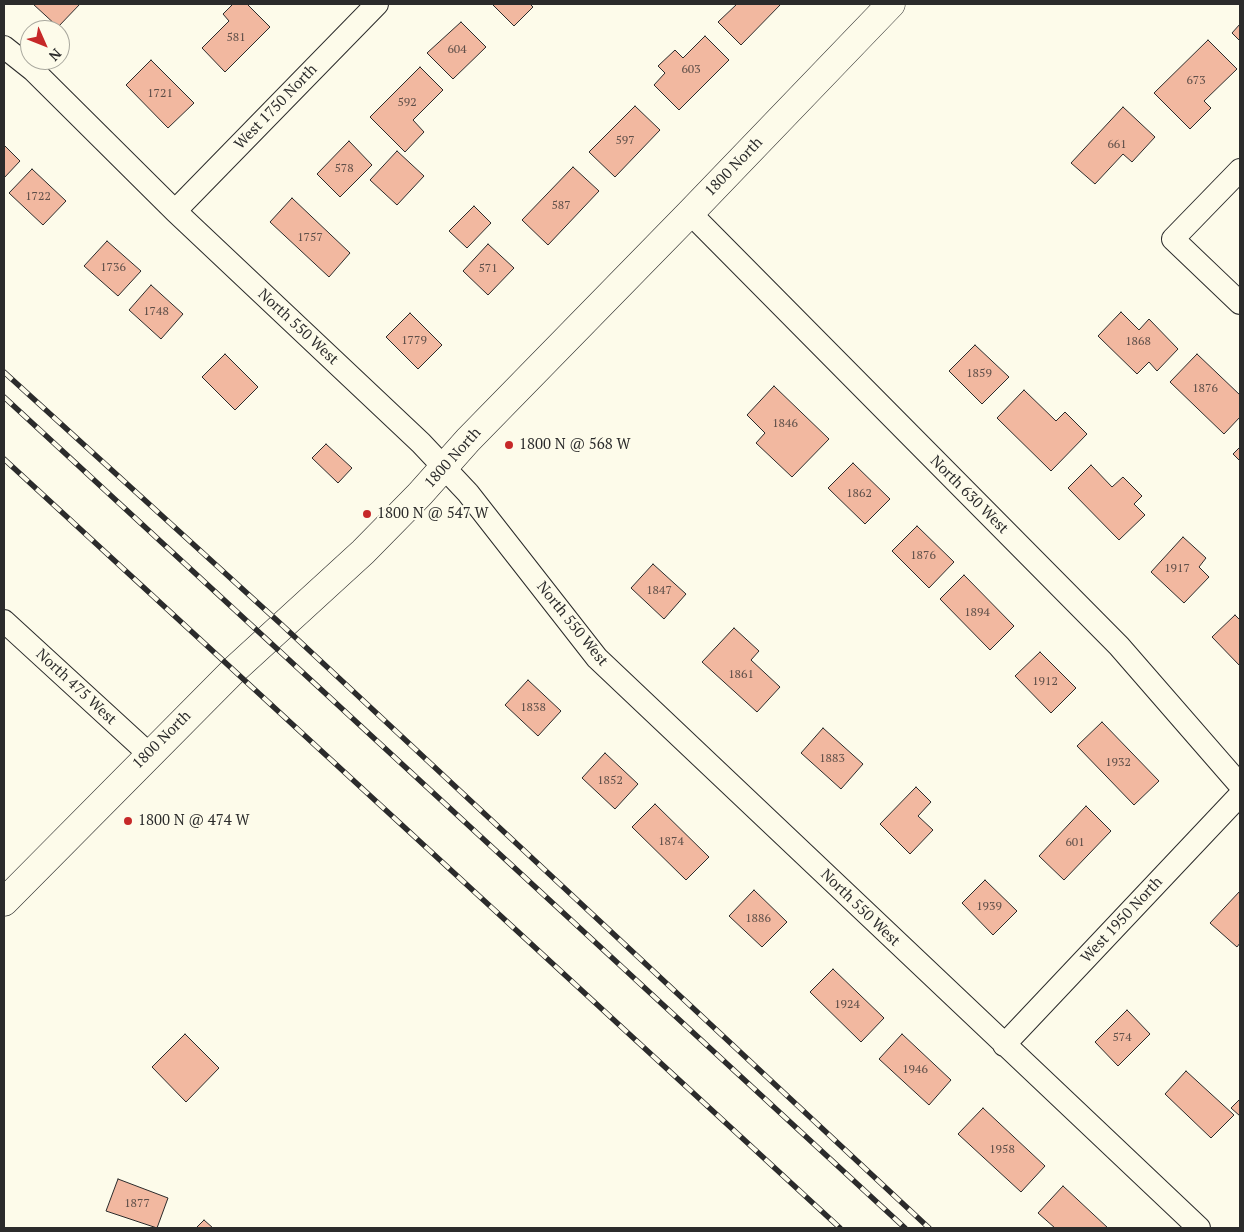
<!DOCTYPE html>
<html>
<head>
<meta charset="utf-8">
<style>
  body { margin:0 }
  #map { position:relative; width:1244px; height:1232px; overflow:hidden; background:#fdfbea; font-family:"PT Serif",serif }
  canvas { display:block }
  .frame { position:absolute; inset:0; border:5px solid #2b2b2b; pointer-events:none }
  .north { position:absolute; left:20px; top:20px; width:50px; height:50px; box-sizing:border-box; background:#fdfbea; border:1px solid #a9a89e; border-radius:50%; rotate:134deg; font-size:14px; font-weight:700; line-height:20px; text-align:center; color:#2b2b2b }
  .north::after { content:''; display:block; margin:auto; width:18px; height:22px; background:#c62828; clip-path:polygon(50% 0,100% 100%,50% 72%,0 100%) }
</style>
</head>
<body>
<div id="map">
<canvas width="1244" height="1232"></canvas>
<div class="frame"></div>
<div class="north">N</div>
</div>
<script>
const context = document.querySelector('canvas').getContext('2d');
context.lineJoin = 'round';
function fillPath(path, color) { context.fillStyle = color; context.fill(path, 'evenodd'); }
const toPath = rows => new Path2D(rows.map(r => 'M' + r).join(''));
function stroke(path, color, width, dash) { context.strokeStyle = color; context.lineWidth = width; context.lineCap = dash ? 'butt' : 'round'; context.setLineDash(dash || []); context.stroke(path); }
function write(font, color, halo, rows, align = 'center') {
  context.font = font + ' "PT Serif",serif'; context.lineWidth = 4; context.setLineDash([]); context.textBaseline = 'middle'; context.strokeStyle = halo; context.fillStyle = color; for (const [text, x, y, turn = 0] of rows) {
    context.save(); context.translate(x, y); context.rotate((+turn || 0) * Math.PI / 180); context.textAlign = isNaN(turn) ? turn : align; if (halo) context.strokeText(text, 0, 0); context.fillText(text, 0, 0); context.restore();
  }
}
const building = toPath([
  [33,4,80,4,58,27,33,4],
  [233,4,247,4,270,27,225,72,202,48,229,21,223,14,233,4],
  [492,4,530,4,533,7,514,26,492,4],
  [737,4,781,4,741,45,718,22,737,4],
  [461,22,486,47,453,79,427,53,461,22],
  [1240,24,1240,41,1232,33,1240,24],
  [705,36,729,60,679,110,654,85,665,73,658,66,675,50,683,58,705,36],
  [1208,40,1237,69,1204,101,1211,108,1190,129,1154,93,1208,40],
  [151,60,194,103,168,128,126,85,151,60],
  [420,67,443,90,413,120,424,132,405,152,370,117,420,67],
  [635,106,660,130,615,177,589,152,635,106],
  [1123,107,1155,137,1132,162,1123,154,1095,184,1071,163,1123,107],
  [349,141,372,165,340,197,317,174,349,141],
  [4,145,20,161,4,178,4,145],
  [397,151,424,176,397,205,370,180,397,151],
  [573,167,599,191,548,245,522,220,573,167],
  [32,169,66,201,43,225,9,193,32,169],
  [292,198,350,253,329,277,270,222,292,198],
  [474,206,491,223,467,248,449,231,474,206],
  [107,241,141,271,118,296,84,266,107,241],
  [488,244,514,268,488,295,463,271,488,244],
  [151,285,183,314,161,339,129,310,151,285],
  [1121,312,1139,330,1149,319,1178,349,1157,371,1149,362,1137,374,1098,336,1121,312],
  [410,313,442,345,418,369,386,337,410,313],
  [975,345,1009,377,982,404,949,371,975,345],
  [225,354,258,387,235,410,202,377,225,354],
  [1197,354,1240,395,1240,417,1224,434,1170,382,1197,354],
  [774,386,829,439,792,477,756,443,765,433,747,415,774,386],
  [1024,390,1056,421,1065,412,1087,434,1051,471,997,418,1024,390],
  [326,444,352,468,338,483,312,458,326,444],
  [1240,447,1240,461,1233,454,1240,447],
  [853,463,890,499,865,524,828,488,853,463],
  [1091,465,1112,487,1123,477,1142,496,1134,504,1145,515,1119,540,1068,488,1091,465],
  [917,526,954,562,929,588,892,551,917,526],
  [1183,537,1206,558,1199,567,1209,577,1184,603,1151,572,1183,537],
  [653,564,686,594,664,619,631,588,653,564],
  [964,575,1014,626,990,650,940,599,964,575],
  [1235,615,1240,620,1240,666,1212,637,1235,615],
  [734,628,759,651,751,660,780,687,757,712,702,662,734,628],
  [1040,652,1076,688,1051,713,1015,676,1040,652],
  [528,680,561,711,538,736,505,705,528,680],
  [1102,722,1159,781,1134,805,1077,746,1102,722],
  [823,728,863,764,841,789,801,753,823,728],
  [605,753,638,784,615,809,582,778,605,753],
  [916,787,931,802,918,816,933,830,910,854,880,824,916,787],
  [655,804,709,857,686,880,632,827,655,804],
  [1086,806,1111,831,1064,880,1039,856,1086,806],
  [985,880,1017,911,993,935,962,903,985,880],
  [754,890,787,922,762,947,729,916,754,890],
  [1240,891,1240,943,1237,947,1210,923,1240,891],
  [833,969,884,1018,861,1042,810,992,833,969],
  [1127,1010,1150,1034,1118,1066,1095,1042,1127,1010],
  [185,1034,219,1068,186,1102,152,1067,185,1034],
  [902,1034,951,1080,929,1105,879,1059,902,1034],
  [1186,1071,1234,1115,1211,1138,1165,1094,1186,1071],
  [1240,1099,1240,1116,1231,1108,1240,1099],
  [983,1108,1045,1166,1021,1192,958,1134,983,1108],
  [118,1179,168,1198,157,1228,106,1211,118,1179],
  [1063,1186,1108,1228,1055,1228,1038,1213,1063,1186],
  [204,1220,213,1228,196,1228,204,1220]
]);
const minor = toPath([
  [4,47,33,70,175,211,421,443,468,493,597,658,1199,1228],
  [1240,170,1173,239,1240,303],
  [175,211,377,4],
  [690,213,1119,646,1240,785],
  [4,621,149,754],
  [1004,1045,1240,795]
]);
const primary = toPath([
  [4,902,234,670,363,552,420,494,468,440,690,213,891,4]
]);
const rail = toPath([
  [4,372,282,625,929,1228],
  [4,397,905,1228],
  [4,459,840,1228]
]);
const markers = [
  [509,445,5,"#c62828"],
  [367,514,5,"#c62828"],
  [128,821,5,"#c62828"]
];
const numberNames = [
  ["581",236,38],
  ["604",457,50],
  ["603",691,70],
  ["673",1196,81],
  ["1721",160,94],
  ["592",407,103],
  ["597",625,141],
  ["661",1117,145],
  ["578",344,169],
  ["1722",38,197],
  ["587",561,206],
  ["1757",310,238],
  ["1736",113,268],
  ["571",488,269],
  ["1748",156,312],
  ["1779",414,341],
  ["1868",1138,342],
  ["1859",979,374],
  ["1876",1205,389],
  ["1846",785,424],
  ["1862",859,494],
  ["1876",923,556],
  ["1917",1177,569],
  ["1847",659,591],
  ["1894",977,613],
  ["1861",741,675],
  ["1912",1045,682],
  ["1838",533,708],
  ["1883",832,759],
  ["1932",1118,763],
  ["1852",610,781],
  ["1874",671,842],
  ["601",1075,843],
  ["1939",989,907],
  ["1886",758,919],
  ["1924",847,1005],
  ["574",1122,1038],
  ["1946",915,1070],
  ["1958",1002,1150],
  ["1877",137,1204]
];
const streetNames = [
  ["West 1750 North",276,107,-46],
  ["1800 North",734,167,-46],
  ["North 550 West",298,327,43],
  ["1800 North",453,458,-48],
  ["North 630 West",969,495,45],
  ["North 550 West",572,624,51],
  ["North 475 West",76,687,43],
  ["1800 North",162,740,-45],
  ["North 550 West",860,908,44],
  ["West 1950 North",1122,920,-47]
];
const poiNames = [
  ["1800 N @ 568 W",519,445],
  ["1800 N @ 547 W",377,514],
  ["1800 N @ 474 W",138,821]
];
fillPath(building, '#f2b8a0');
stroke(building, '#2b2b2b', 1);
stroke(minor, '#2b2b2b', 24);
stroke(primary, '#2b2b2b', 29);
stroke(minor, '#fdfbea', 22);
stroke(primary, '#fdfbea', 28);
stroke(rail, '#2b2b2b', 5.5);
stroke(rail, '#fdfbea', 4, [11]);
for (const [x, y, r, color] of markers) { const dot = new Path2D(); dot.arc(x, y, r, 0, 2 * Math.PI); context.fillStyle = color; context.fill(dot); stroke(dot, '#fdfbea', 2); }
write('12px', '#5d4e48', null, numberNames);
write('15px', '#2b2b2b', '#fdfbea', streetNames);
write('15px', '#2b2b2b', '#fdfbea', poiNames, 'left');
</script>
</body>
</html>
